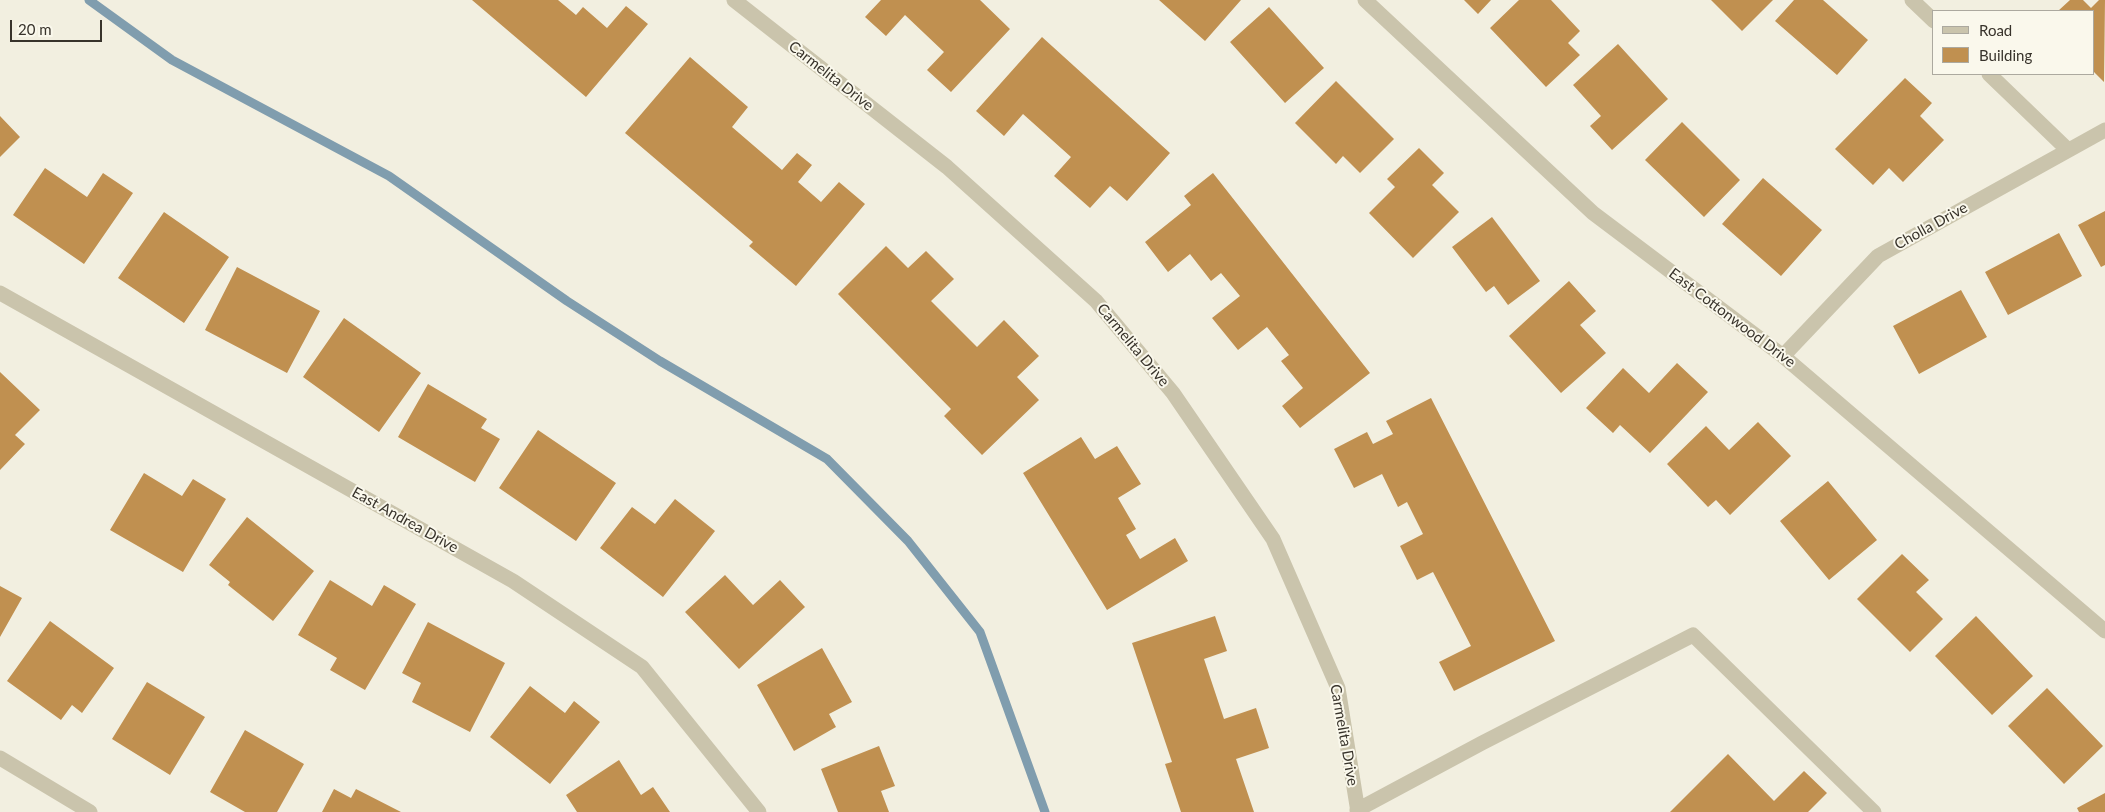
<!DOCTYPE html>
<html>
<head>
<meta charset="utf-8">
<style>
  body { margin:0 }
  #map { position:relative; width:2105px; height:812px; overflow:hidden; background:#f2efe0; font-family:Lato,sans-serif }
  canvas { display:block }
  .legend { position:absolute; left:1932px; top:10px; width:162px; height:65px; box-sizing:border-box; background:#faf8ec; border:1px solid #aca99f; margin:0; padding:6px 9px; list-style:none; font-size:15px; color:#38332b }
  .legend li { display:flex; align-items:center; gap:10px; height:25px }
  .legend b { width:25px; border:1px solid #aca99f }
  .scale { position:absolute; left:10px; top:20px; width:92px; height:22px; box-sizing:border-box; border:2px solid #38332b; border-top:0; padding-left:6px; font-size:15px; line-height:18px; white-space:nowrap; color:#38332b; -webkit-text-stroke:4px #faf8ec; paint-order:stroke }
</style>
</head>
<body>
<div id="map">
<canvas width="2105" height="812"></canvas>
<ul class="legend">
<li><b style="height:6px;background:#cac4ac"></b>Road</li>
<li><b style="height:14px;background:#c09050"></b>Building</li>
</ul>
<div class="scale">20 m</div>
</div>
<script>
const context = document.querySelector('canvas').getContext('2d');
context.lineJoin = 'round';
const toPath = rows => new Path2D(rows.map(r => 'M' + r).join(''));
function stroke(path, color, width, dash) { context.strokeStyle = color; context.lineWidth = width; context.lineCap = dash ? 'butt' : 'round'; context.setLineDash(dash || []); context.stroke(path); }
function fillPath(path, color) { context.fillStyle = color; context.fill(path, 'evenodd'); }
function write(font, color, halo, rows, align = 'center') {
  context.font = font + ' Lato,sans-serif'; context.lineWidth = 4; context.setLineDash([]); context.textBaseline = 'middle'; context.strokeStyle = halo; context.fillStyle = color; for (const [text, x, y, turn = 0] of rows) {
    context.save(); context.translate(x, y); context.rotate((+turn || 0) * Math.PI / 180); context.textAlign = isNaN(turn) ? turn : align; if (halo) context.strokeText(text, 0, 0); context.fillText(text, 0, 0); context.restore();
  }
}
const stream = toPath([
  [89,0,172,60,389,176,567,301,660,361,827,459,908,541,980,632,1045,812]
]);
const building = toPath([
  [472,0,558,0,576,15,583,7,607,28,626,6,648,24,586,97],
  [881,0,980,0,1010,29,951,92,927,70,944,52,905,15,886,36,865,17],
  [1159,0,1241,0,1205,41],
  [1464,0,1491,0,1478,14],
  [1519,0,1551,0,1580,31,1568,43,1580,55,1546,87,1490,28],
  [1711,0,1773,0,1742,31],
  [1794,0,1823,0,1868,40,1837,75,1775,21],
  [2070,0,2083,0,2091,8,2099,0,2105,0,2104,82,2094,72,2094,11,2058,11],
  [1269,7,1324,68,1285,103,1230,42],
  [1042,37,1170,153,1127,201,1110,186,1090,208,1054,176,1071,157,1023,114,1004,136,976,111],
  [1618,44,1668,99,1612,150,1590,126,1601,116,1573,85],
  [690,57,748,107,732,127,782,170,797,153,812,165,798,182,821,202,839,182,865,204,796,286,749,246,753,242,625,133],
  [1905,78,1932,103,1920,116,1944,140,1903,182,1889,168,1873,185,1835,149],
  [1336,81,1394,139,1360,173,1343,156,1336,164,1295,123],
  [0,116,20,137,0,157],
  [1682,122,1740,180,1704,217,1645,160],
  [1419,148,1444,173,1432,185,1459,212,1413,258,1369,213,1395,187,1387,179],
  [45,168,87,197,103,173,133,193,84,264,13,215],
  [1213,173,1370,373,1300,428,1282,406,1303,388,1281,361,1289,355,1267,327,1238,350,1212,318,1240,296,1221,273,1211,281,1190,254,1168,272,1145,242,1191,205,1184,196],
  [1763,178,1822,230,1781,276,1722,224],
  [2105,211,2105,265,2101,267,2078,225],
  [164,212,229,257,184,323,118,278],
  [1492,217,1540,281,1508,305,1494,286,1486,292,1452,247],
  [2059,233,2082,276,2008,315,1985,272],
  [886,246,908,268,926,251,954,279,931,301,977,347,1004,320,1039,356,1017,377,1039,400,982,455,944,416,951,409,838,294],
  [237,267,320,311,287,373,205,330],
  [1569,281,1596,311,1580,325,1606,353,1561,393,1509,336],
  [1961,290,1987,337,1919,374,1893,326],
  [344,318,421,373,379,432,303,377],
  [1677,363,1708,392,1650,453,1620,425,1613,433,1586,408,1623,368,1649,393],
  [0,372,40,410,15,435,25,444,0,470],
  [428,384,487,419,481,428,500,439,475,482,398,437],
  [1431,398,1555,641,1454,691,1439,662,1471,646,1433,572,1417,580,1400,546,1423,534,1407,502,1398,507,1382,474,1354,488,1334,449,1367,432,1373,444,1393,434,1386,421],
  [1758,422,1791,456,1730,515,1716,500,1708,507,1667,464,1706,426,1729,450],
  [538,430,616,483,576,541,499,488],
  [1081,437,1095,459,1117,446,1141,484,1118,498,1136,529,1126,535,1140,559,1175,538,1188,561,1107,610,1023,473],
  [144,473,182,496,193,479,226,499,183,572,110,530],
  [1828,481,1877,540,1829,580,1780,521],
  [675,499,715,531,663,597,600,548,632,507,655,524],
  [247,517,314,571,273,621,228,585,230,582,209,565],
  [1902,554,1929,580,1916,592,1943,619,1910,652,1857,599],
  [725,575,753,605,780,580,805,607,739,669,685,612],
  [330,580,372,606,384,585,416,604,365,690,330,670,337,658,298,635],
  [0,586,22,598,0,637],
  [1215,616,1227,651,1204,659,1224,719,1256,708,1269,748,1236,759,1254,812,1181,812,1165,764,1172,762,1132,643],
  [1976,616,2033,676,1992,715,1935,656],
  [50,621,114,668,82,713,72,705,61,720,7,681],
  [428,622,505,663,470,732,412,702,421,683,402,673],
  [822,648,852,702,829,714,836,727,794,751,757,685],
  [147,682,205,717,170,775,112,739],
  [530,686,565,713,574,701,600,722,550,784,490,737],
  [2047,688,2103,746,2064,784,2008,726],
  [245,730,304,764,277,812,245,812,210,792],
  [879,746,895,786,881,791,889,812,838,812,821,769],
  [1728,754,1774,801,1804,771,1827,793,1808,812,1670,812],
  [619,760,641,795,653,787,670,812,577,812,566,795],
  [334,789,351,798,356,789,401,812,322,812],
  [2105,793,2105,812,2079,812,2077,808]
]);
const minor = toPath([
  [734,0,947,167,1096,301,1173,393,1273,539,1338,688,1358,812],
  [1365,0,1593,213,1783,356,2105,631],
  [1912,0,1934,21],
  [1989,74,2068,150],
  [0,293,513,581,642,667,759,812],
  [1783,356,1878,256,2105,130],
  [0,758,90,812],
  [1357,810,1482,743,1693,635,1874,812]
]);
const streetNames = [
  ["Carmelita Drive",831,76,38],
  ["Cholla Drive",1931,226,-29],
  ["East Cottonwood Drive",1732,318,37],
  ["Carmelita Drive",1133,345,50],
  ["East Andrea Drive",405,520,29],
  ["Carmelita Drive",1344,735,80]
];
stroke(stream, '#809dae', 9);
fillPath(building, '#c09050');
stroke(minor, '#cac4ac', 15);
write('15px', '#38332b', '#faf8ec', streetNames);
</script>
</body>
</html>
